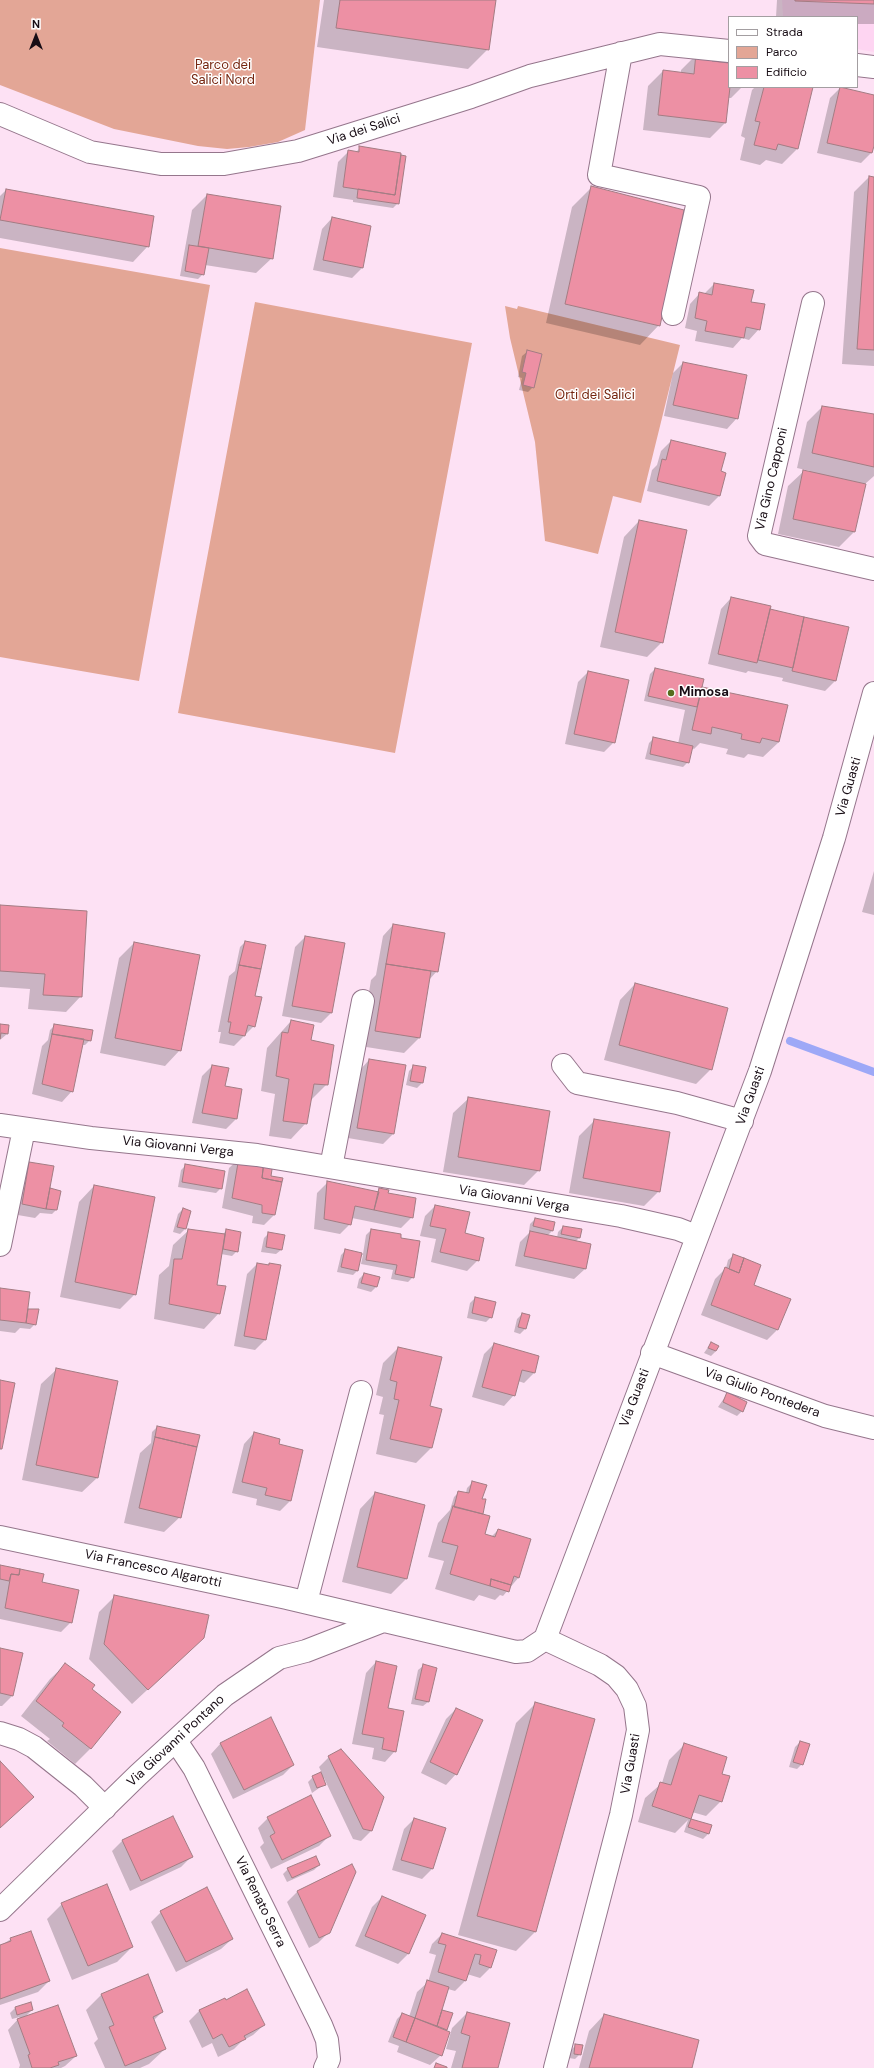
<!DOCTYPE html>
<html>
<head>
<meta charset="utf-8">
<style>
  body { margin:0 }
  #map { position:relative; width:874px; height:2068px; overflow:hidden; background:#fde1f4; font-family:"DM Sans",sans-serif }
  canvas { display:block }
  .legend { position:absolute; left:728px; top:16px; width:130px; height:72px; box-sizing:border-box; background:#fff; border:1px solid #a39ea1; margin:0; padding:5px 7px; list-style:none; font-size:12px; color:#180d15 }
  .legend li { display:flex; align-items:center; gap:8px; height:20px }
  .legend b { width:20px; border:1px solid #a39ea1 }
  .north { position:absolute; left:16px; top:16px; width:40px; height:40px; -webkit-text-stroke:3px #fff; paint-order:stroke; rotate:0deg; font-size:11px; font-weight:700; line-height:16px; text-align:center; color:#180d15 }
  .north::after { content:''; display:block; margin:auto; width:14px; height:18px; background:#180d15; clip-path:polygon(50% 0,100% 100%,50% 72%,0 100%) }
</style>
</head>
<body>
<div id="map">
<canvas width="874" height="2068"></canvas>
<ul class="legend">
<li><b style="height:5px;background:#fff"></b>Strada</li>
<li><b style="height:11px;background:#e3a696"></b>Parco</li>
<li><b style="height:11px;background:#ed90a4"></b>Edificio</li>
</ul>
<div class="north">N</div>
</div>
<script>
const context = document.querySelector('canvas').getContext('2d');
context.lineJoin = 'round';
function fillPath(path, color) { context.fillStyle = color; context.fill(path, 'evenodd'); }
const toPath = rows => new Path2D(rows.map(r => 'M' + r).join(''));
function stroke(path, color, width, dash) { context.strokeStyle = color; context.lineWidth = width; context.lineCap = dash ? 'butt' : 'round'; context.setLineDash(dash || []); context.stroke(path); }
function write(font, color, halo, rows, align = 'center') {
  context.font = font + ' "DM Sans",sans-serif'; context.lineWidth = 3; context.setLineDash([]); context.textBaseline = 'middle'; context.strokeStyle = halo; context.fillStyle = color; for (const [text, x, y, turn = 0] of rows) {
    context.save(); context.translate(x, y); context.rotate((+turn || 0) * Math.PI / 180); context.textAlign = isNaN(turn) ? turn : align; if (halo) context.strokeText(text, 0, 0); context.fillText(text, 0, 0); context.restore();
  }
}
const built = toPath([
  [782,0,874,0,874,52,857,49,857,17,783,17]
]);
const green = toPath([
  [0,0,320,0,305,130,278,142,249,147,227,149,198,146,114,129,0,85],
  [0,248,210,285,139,681,0,657],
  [255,302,472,343,395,753,178,713],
  [505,306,517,309,518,306,680,345,641,503,613,496,598,554,545,541,535,442,510,338]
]);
const shadow = toPath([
  [324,0,495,0,488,49,468,69,317,47],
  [777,0,874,0,874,24,857,24,857,17,776,17],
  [696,55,711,62,729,87,742,87,731,98,728,98,725,123,710,138,643,130,648,86,663,71,681,73,681,70],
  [755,87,812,87,797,149,782,164,766,160,760,165,740,160,745,138,741,136,752,90],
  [840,88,874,96,874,142,871,153,861,163,817,153,830,98],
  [360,148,399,158,401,156,398,203,393,208,353,202,353,200,333,197,338,162,349,151,355,153],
  [869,177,874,178,874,366,842,364,854,192],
  [592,187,659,325,640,345,546,323,572,207],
  [6,190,148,246,133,262,0,238,0,196],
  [207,195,272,258,256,273,205,265,203,274,198,279,180,276,192,210],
  [332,218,370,226,362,268,352,278,313,270,322,229],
  [714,284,750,302,759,329,749,340,742,338,733,348,695,341,697,331,685,328,690,304,700,293,704,294],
  [527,352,533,387,528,392,519,390,522,378,518,377,522,356],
  [683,363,737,418,727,429,664,416,673,373],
  [822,407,874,415,874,476,865,484,854,532,839,547,778,534,788,486,804,471,810,473,810,471,797,468,807,422],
  [671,441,720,472,725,473,719,496,709,506,647,491,652,470,657,465,661,451],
  [639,521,662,642,647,657,600,647,624,537],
  [731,598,769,610,836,680,825,691,782,681,783,678,748,671,746,673,708,664,721,609],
  [655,669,701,687,787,706,779,742,763,757,748,754,744,758,726,754,728,749,700,743,694,749,692,748,688,762,683,767,645,759,649,743,654,738,678,744,685,710,644,701,650,674],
  [588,672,614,742,604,752,565,744,578,682],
  [874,871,874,915,862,912],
  [0,906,81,996,66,1012,28,1009,30,989,0,987],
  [393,925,437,971,429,980,419,1038,404,1053,360,1046,371,980,376,975,383,936],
  [305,937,331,1013,321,1023,282,1016,295,947],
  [245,942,254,997,254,1026,234,1046,219,1043,221,1032,218,1032,229,976,235,971,240,947],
  [134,943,180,1050,165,1066,100,1053,119,958],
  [635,984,711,1069,696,1084,604,1060,620,1000],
  [291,1021,310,1041,327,1084,311,1100,306,1123,291,1139,269,1136,275,1094,261,1091,267,1048],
  [0,1025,8,1026,7,1034,0,1040],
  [55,1025,90,1040,85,1045,82,1045,72,1091,62,1102,32,1094,42,1046,48,1040,50,1030],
  [369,1060,393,1134,383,1144,348,1138,359,1071],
  [212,1066,224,1087,236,1119,226,1129,192,1123,202,1076],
  [414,1066,422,1083,417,1088,406,1085,409,1071],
  [469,1098,539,1170,524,1185,443,1172,453,1113],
  [594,1121,659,1191,644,1206,569,1193,579,1136],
  [240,1158,270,1177,274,1215,264,1225,252,1223,253,1216,222,1208,229,1168],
  [30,1163,49,1189,60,1191,57,1209,52,1214,40,1213,35,1218,12,1214,20,1173],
  [186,1165,221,1188,216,1193,178,1187,181,1170],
  [327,1183,377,1192,380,1189,412,1217,401,1228,352,1218,350,1224,340,1234,314,1229,317,1193],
  [94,1186,135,1294,120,1309,60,1297,79,1202],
  [435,1206,464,1234,478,1260,467,1271,431,1262,436,1239,420,1236,425,1216],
  [183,1209,185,1229,180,1234,173,1232,178,1214],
  [535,1219,552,1231,547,1236,557,1238,558,1232,563,1227,579,1238,575,1242,590,1245,585,1269,574,1279,515,1266,520,1242,530,1232,529,1231,530,1224],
  [189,1230,222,1235,227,1230,237,1251,232,1256,221,1254,216,1286,219,1313,204,1329,154,1319,159,1275,169,1266,173,1245],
  [371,1230,413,1277,408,1282,391,1279,393,1270,361,1264,363,1255,361,1254,358,1270,353,1275,337,1272,341,1255,346,1250,363,1254,366,1235],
  [269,1233,281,1250,276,1254,261,1252,264,1238],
  [733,1256,752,1285,789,1300,777,1330,767,1340,701,1315,715,1279,726,1268,728,1260],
  [257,1264,267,1266,269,1264,265,1340,255,1350,234,1346,247,1274],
  [364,1274,376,1287,371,1292,357,1288,359,1279],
  [0,1289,27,1309,38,1310,35,1324,30,1329,20,1328,15,1333,0,1331],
  [475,1298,491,1317,486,1322,467,1318,470,1303],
  [522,1314,525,1329,520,1334,514,1332,517,1319],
  [711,1343,716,1351,711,1356,704,1353],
  [494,1344,534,1373,524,1383,518,1381,514,1395,504,1406,472,1397,484,1354],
  [398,1348,429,1407,431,1448,416,1463,376,1454,384,1415,379,1414,383,1397,376,1395,383,1363],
  [57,1369,98,1477,82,1492,22,1480,41,1384],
  [727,1394,742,1411,737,1416,718,1407],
  [157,1427,180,1517,164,1532,124,1523,140,1453,151,1443,152,1432],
  [254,1433,278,1445,290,1501,280,1511,256,1505,257,1499,232,1493,244,1444],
  [472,1483,481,1500,484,1535,491,1537,498,1530,519,1577,503,1596,500,1595,495,1600,479,1595,474,1601,435,1589,444,1561,428,1557,438,1523,450,1510,454,1497,459,1492,466,1493,467,1488],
  [375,1493,406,1579,391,1594,342,1582,360,1509],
  [0,1566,41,1583,71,1622,61,1632,0,1619],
  [114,1597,187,1653,132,1704,89,1659,99,1612],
  [0,1649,12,1696,2,1706,0,1706],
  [376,1662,395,1751,385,1762,372,1759,374,1748,352,1744,366,1673],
  [66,1664,91,1690,91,1748,75,1764,47,1741,50,1739,21,1716,50,1679],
  [423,1666,428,1702,423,1706,411,1704,418,1670],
  [535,1704,535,1932,516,1951,458,1935,516,1723],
  [456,1709,456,1774,446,1785,421,1773,446,1719],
  [800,1742,802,1764,797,1769,789,1767,795,1747],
  [221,1743,293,1765,283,1775,233,1799,211,1754],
  [684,1745,721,1775,721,1801,706,1816,692,1812,690,1819,711,1826,708,1834,703,1839,684,1832,688,1820,675,1833,638,1822,645,1798,662,1783,669,1760],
  [329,1757,371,1831,361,1841,353,1839,324,1778,323,1779,325,1784,312,1793,308,1782,313,1777,322,1773,319,1767],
  [268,1818,330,1835,319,1846,271,1869,260,1847,264,1843,258,1828],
  [414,1819,432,1869,422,1879,392,1870,404,1829],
  [122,1841,191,1857,181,1867,130,1891,112,1851],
  [319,1865,314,1870,287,1882,283,1874,288,1869],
  [351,1865,329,1932,318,1943,309,1948,287,1902,297,1892],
  [382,1897,424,1915,408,1954,398,1964,355,1946,372,1907],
  [62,1904,132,1947,117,1962,72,1980,47,1919],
  [161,1912,232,1939,221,1949,176,1972,151,1922],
  [442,1934,495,1950,490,1968,480,1978,467,1974,465,1981,455,1991,448,1989,439,2014,442,2011,451,2014,441,2055,430,2065,397,2052,399,2046,388,2042,397,2019,402,2014,409,2017,417,1992,428,1982,436,1955,429,1953,432,1944],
  [11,1939,49,1981,38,1992,0,2005,0,1946],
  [147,1975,162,2012,153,2021,165,2049,149,2064,140,2068,105,2068,94,2043,98,2039,86,2010,101,1995],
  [224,1999,264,2025,253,2035,242,2041,234,2049,218,2057,212,2043,202,2048,189,2021,199,2011],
  [15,2008,32,2010,25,2017,76,2056,65,2066,61,2068,19,2068,20,2065,8,2030,20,2017,12,2019,10,2013],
  [467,2013,497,2068,451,2068,456,2051,446,2049,452,2028],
  [604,2015,690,2068,579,2068,589,2031],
  [576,2045,580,2054,575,2059,569,2058,571,2050]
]);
const stream = toPath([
  [790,1041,874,1072]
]);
const building = toPath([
  [340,0,496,0,489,50,336,28,340,0],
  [795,0,874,0,874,4,795,1,795,0],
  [696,53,713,56,712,61,729,63,730,87,726,123,658,115,663,70,694,74,696,53],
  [764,87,813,87,798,149,778,144,776,150,754,145,760,122,755,121,764,87],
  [840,87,874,95,874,146,872,153,827,143,840,87],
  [359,146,401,153,395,195,343,187,348,150,359,152,359,146],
  [401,155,406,156,399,204,357,198,358,189,395,195,401,155],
  [869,176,874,177,874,350,857,349,869,176],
  [591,186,684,210,660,326,565,304,591,186],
  [6,189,154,216,149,247,0,220,6,189],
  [207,194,281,206,273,259,198,246,207,194],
  [332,217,371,226,363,268,323,260,332,217],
  [189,245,209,248,204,275,185,271,189,245],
  [714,283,754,290,751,302,765,304,760,330,746,327,744,338,705,331,707,321,695,318,699,292,712,295,714,283],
  [527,350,542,354,534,388,523,385,526,373,522,372,527,350],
  [683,362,747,375,738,419,673,405,683,362],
  [822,406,874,414,874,467,812,453,822,406],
  [671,440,726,453,721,471,726,473,720,496,657,481,662,459,666,460,671,440],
  [803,470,866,484,855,532,793,519,803,470],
  [639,520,687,530,663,643,615,632,639,520],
  [731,597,771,606,757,663,718,654,731,597],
  [770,609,804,617,793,668,758,660,770,609],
  [804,617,849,627,836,681,792,671,804,617],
  [655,668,704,679,697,707,648,696,655,668],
  [588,671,629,680,615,743,574,734,588,671],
  [702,687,788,705,779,742,762,738,760,743,741,739,742,734,712,727,711,734,692,730,702,687],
  [653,737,693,746,689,763,650,754,653,737],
  [0,905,87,911,82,997,43,995,45,974,0,971,0,905],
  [393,924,445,933,438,972,386,964,393,924],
  [305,936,345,943,332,1013,292,1006,305,936],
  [245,941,266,945,261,969,239,965,245,941],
  [134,942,200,955,181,1051,115,1038,134,942],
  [386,964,431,971,420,1038,375,1031,386,964],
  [239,965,261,969,255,996,262,997,255,1027,248,1025,245,1036,229,1033,231,1022,228,1022,239,965],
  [635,983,728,1008,712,1070,619,1045,635,983],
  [291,1020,314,1025,311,1040,334,1045,328,1085,314,1084,307,1124,283,1121,289,1079,276,1076,282,1032,288,1033,291,1020],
  [0,1024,9,1025,8,1034,1,1033,0,1039,0,1024],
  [54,1024,93,1030,91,1041,52,1034,54,1024],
  [52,1034,84,1039,73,1092,42,1084,52,1034],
  [369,1059,406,1065,394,1134,357,1128,369,1059],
  [212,1065,229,1068,225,1086,242,1089,237,1119,202,1113,212,1065],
  [413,1065,426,1067,423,1083,410,1081,413,1065],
  [468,1097,550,1111,540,1171,458,1157,468,1097],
  [594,1119,670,1132,660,1192,583,1178,594,1119],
  [239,1157,264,1161,262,1178,282,1182,275,1215,262,1213,262,1205,232,1198,239,1157],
  [264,1161,273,1163,271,1176,283,1178,282,1182,262,1178,264,1161],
  [29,1162,54,1166,46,1209,22,1204,29,1162],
  [185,1164,225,1171,222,1189,182,1182,185,1164],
  [327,1181,379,1192,374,1210,355,1206,351,1225,324,1219,327,1181],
  [94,1185,155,1197,136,1295,75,1282,94,1185],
  [50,1188,61,1191,57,1210,46,1209,50,1188],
  [379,1188,389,1190,388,1193,416,1198,413,1218,374,1210,379,1188],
  [435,1205,470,1212,465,1233,484,1238,479,1261,440,1252,446,1229,430,1226,435,1205],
  [183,1208,191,1211,186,1229,177,1227,183,1208],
  [535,1218,555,1222,553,1231,533,1226,535,1218],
  [563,1226,582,1229,580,1238,561,1234,563,1226],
  [188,1229,225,1234,217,1285,226,1286,220,1314,169,1304,174,1259,182,1259,188,1229],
  [226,1229,241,1232,238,1252,223,1249,226,1229],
  [371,1229,401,1234,401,1238,420,1241,414,1278,395,1274,397,1265,366,1260,371,1229],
  [530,1231,591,1244,586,1269,524,1256,530,1231],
  [268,1232,285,1235,282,1250,266,1247,268,1232],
  [345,1249,362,1253,358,1271,341,1267,345,1249],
  [733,1254,744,1258,739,1273,729,1269,733,1254],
  [744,1258,761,1265,754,1285,791,1299,778,1330,711,1305,725,1267,739,1273,744,1258],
  [257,1263,269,1265,269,1263,281,1265,266,1340,244,1336,257,1263],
  [364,1273,380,1277,377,1287,361,1283,364,1273],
  [0,1288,30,1292,26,1323,0,1320,0,1288],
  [475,1297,496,1302,492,1318,472,1313,475,1297],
  [28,1309,39,1309,36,1325,26,1323,28,1309],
  [522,1313,530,1315,526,1329,518,1327,522,1313],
  [711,1342,719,1346,716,1351,708,1348,711,1342],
  [494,1343,539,1356,535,1373,522,1370,515,1396,482,1387,494,1343],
  [398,1347,442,1357,430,1406,442,1409,432,1448,390,1439,399,1400,394,1399,397,1382,390,1380,398,1347],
  [56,1368,118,1381,98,1478,36,1465,56,1368],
  [0,1380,15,1383,2,1449,0,1449,0,1380],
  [727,1392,747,1402,743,1412,723,1402,727,1392],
  [157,1426,200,1435,197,1447,155,1437,157,1426],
  [254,1432,280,1439,279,1444,303,1450,291,1501,265,1495,267,1488,242,1482,254,1432],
  [155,1437,197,1447,181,1518,139,1508,155,1437],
  [472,1481,487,1485,482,1499,486,1499,483,1514,454,1507,458,1491,469,1493,472,1481],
  [375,1492,425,1505,407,1579,357,1567,375,1492],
  [453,1506,490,1516,485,1534,495,1537,498,1529,531,1539,519,1578,514,1576,511,1585,491,1579,490,1586,450,1574,458,1546,442,1542,453,1506],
  [0,1565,20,1569,19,1575,11,1574,9,1581,0,1579,0,1565],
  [20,1569,44,1574,42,1582,79,1590,72,1623,5,1608,11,1574,19,1575,20,1569],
  [491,1579,511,1585,509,1592,490,1586,491,1579],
  [114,1595,209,1615,204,1638,148,1690,104,1644,114,1595],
  [0,1648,23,1653,13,1696,0,1693,0,1648],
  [376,1661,397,1666,388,1708,404,1711,396,1752,382,1749,384,1738,362,1734,376,1661],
  [65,1663,95,1685,92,1689,121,1712,91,1749,62,1726,64,1723,36,1701,65,1663],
  [423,1664,437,1668,429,1702,415,1699,423,1664],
  [535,1702,595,1719,536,1932,477,1916,535,1702],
  [456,1708,483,1720,457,1775,430,1762,456,1708],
  [271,1717,294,1765,244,1790,220,1743,271,1717],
  [800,1741,810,1744,803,1765,793,1762,800,1741],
  [684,1743,727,1757,722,1774,730,1776,722,1802,699,1795,691,1819,652,1806,660,1782,671,1785,684,1743],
  [341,1749,384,1797,372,1831,363,1829,328,1756,341,1749],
  [0,1761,34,1797,0,1828,0,1761],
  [321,1772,326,1785,317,1788,312,1776,321,1772],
  [311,1795,331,1836,282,1860,270,1836,275,1833,267,1817,311,1795],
  [173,1816,193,1857,141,1881,122,1840,173,1816],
  [414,1818,446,1828,433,1869,401,1860,414,1818],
  [691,1819,712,1825,709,1834,688,1827,691,1819],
  [316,1856,320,1865,292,1878,287,1868,316,1856],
  [352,1864,356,1872,330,1933,319,1938,297,1891,352,1864],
  [107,1884,133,1947,88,1966,61,1903,107,1884],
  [207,1887,233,1939,186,1962,160,1911,207,1887],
  [382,1896,426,1915,409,1954,365,1936,382,1896],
  [31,1931,50,1981,0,1999,0,1945,11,1941,10,1938,31,1931],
  [442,1933,497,1950,491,1968,479,1964,481,1955,475,1954,466,1981,438,1972,446,1945,438,1943,442,1933],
  [148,1974,163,2012,153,2017,166,2049,125,2066,109,2027,114,2025,101,1994,148,1974],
  [427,1980,449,1987,437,2026,415,2018,427,1980],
  [247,1989,265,2025,244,2036,246,2039,229,2047,222,2034,213,2039,199,2010,225,1998,226,2000,247,1989],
  [31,2002,33,2010,17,2015,15,2007,31,2002],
  [58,2005,77,2056,58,2062,59,2065,50,2068,32,2068,28,2055,30,2054,17,2019,58,2005],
  [442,2010,453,2013,447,2030,437,2026,442,2010],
  [467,2012,510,2023,498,2068,462,2068,470,2036,461,2033,467,2012],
  [402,2013,415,2018,406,2042,393,2037,402,2013],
  [604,2014,699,2040,692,2068,589,2068,604,2014],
  [415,2018,450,2032,442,2056,406,2042,415,2018],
  [575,2044,583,2045,581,2055,574,2054,575,2044],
  [436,2063,447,2067,447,2068,434,2068,436,2063]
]);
const minor = toPath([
  [621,53,599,175,699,197,673,314],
  [857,65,874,67],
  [0,114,90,152,161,164,224,164,298,151,471,97,530,76,660,44,729,51],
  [813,303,759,536,765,544,874,569],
  [563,1065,577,1083,677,1103,742,1121],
  [0,1125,91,1138,257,1155,621,1216,678,1229,696,1236],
  [331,1167,363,1001],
  [0,1245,24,1129],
  [652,1353,825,1416,874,1428],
  [0,1537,287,1598,516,1652,527,1651,545,1639,760,1071,834,838,874,693],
  [306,1602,361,1392],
  [545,1639,600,1665,616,1676,627,1689,635,1706,638,1730,621,1815,555,2068],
  [0,1733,19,1739,34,1747,83,1786,105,1808],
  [176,1741,194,1768,321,2025,327,2040,329,2059,325,2068],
  [0,1910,138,1775,225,1695,279,1658,306,1651,383,1621]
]);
const markers = [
  [671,693,4,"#556c1d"]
];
const parkNames = [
  ["Parco dei",223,66],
  ["Salici Nord",223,81],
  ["Orti dei Salici",595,396]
];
const streetNames = [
  ["Via dei Salici",364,130,-18],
  ["Via Gino Capponi",772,479,-77],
  ["Via Guasti",849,787,-74],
  ["Via Guasti",751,1096,-70],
  ["Via Giovanni Verga",178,1147,6],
  ["Via Giovanni Verga",514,1199,9],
  ["Via Giulio Pontedera",762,1393,20],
  ["Via Guasti",635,1398,-69],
  ["Via Francesco Algarotti",153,1569,12],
  ["Via Giovanni Pontano",176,1741,-43],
  ["Via Guasti",631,1764,-80],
  ["Via Renato Serra",260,1902,64]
];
const poiNames = [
  ["Mimosa",679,693]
];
fillPath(built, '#fed5f2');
fillPath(green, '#e3a696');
fillPath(shadow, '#0003');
stroke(stream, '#9da8f7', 8);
fillPath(building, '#ed90a4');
stroke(building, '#a37c83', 1);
stroke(minor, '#95768c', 24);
stroke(minor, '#fff', 22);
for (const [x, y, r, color] of markers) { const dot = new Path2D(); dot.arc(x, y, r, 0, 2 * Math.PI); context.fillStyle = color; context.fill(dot); stroke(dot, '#fff', 1.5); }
write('13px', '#752610', '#fff', parkNames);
write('13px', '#180d15', '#fff', streetNames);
write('bold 13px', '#180d15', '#fff', poiNames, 'left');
</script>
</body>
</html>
